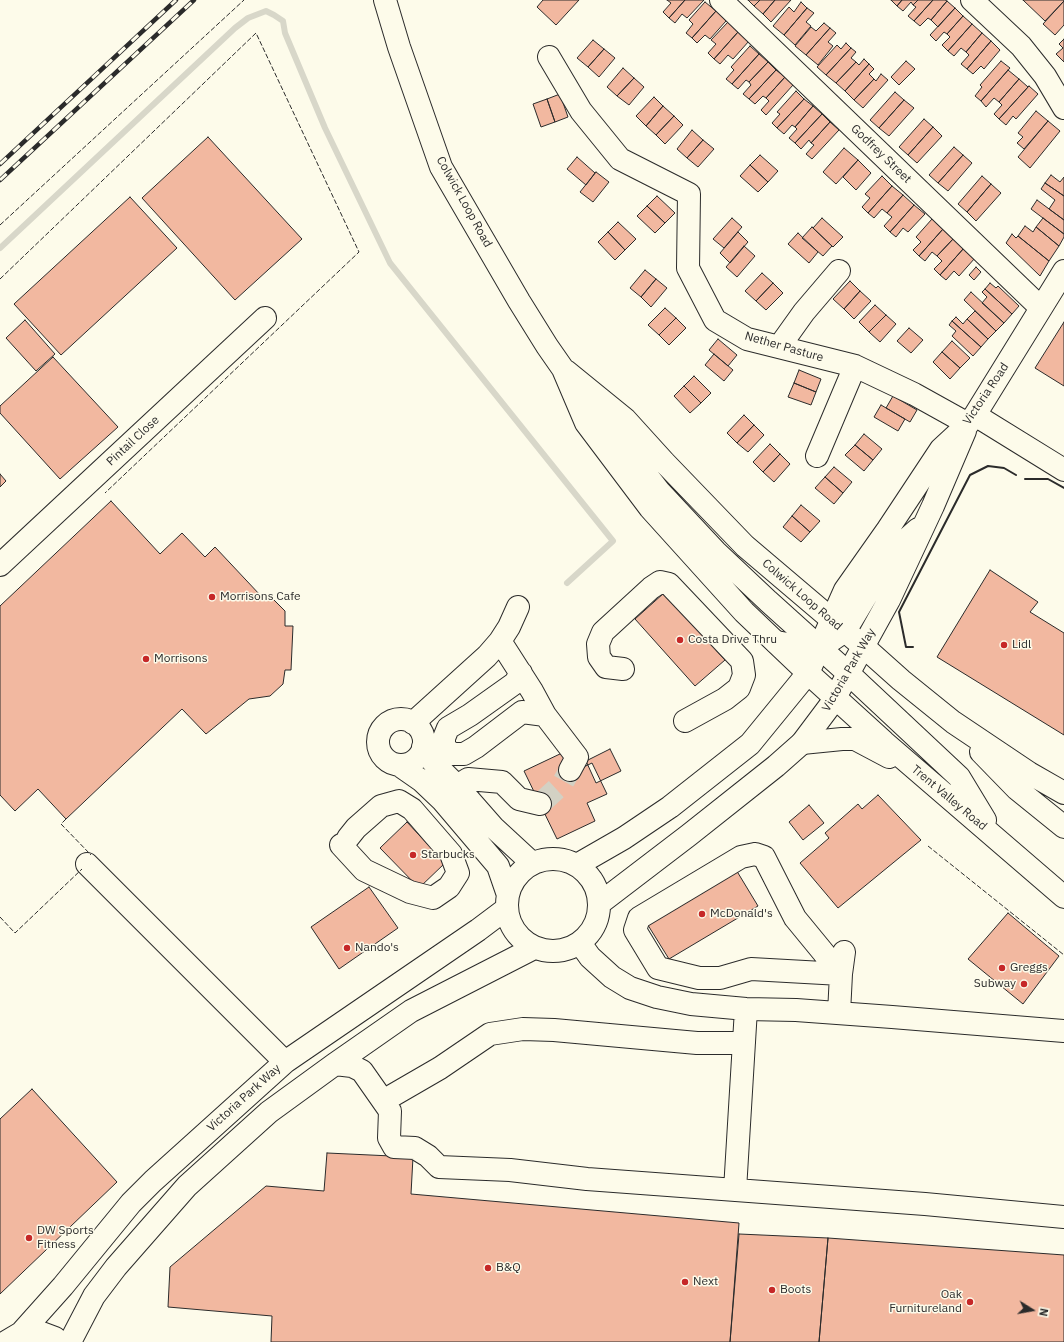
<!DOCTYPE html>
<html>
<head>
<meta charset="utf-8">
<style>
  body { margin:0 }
  #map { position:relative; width:1064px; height:1342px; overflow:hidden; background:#fdfbea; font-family:"IBM Plex Sans",sans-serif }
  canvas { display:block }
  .north { position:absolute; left:1012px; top:1290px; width:40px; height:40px; -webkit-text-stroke:3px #fdfbea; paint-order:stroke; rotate:101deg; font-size:11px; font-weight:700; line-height:16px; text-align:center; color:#2b2b2b }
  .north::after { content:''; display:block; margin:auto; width:14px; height:18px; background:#2b2b2b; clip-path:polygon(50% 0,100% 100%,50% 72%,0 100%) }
</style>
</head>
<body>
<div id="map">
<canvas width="1064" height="1342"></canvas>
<div class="north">N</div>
</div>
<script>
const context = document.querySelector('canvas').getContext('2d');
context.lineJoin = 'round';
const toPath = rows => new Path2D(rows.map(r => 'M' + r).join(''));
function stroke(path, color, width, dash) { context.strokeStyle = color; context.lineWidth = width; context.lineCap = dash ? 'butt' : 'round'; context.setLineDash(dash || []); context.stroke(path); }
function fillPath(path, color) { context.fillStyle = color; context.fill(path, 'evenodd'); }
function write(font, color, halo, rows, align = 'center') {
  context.font = font + ' "IBM Plex Sans",sans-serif'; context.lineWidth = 3; context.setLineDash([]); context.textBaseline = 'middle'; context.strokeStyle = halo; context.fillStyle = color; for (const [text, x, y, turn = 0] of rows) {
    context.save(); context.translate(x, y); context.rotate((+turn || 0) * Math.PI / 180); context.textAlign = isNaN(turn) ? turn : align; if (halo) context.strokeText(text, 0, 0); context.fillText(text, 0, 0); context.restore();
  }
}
const stream = toPath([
  [0,248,235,28,248,18,266,11,274,15,283,21,285,33,325,128,390,263,613,541,567,583]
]);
const building = toPath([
  [543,0,579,0,556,25,537,7,543,0],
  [667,0,685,0,669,18,663,12,671,3,667,0],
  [685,0,704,0,687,18,682,14,675,23,669,18,685,0],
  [748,0,760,0,754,6,748,0],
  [760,0,775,0,763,14,754,6,760,0],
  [775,0,791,0,771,22,763,14,775,0],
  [891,0,902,0,897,6,891,0],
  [902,0,918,0,913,5,911,2,903,11,897,6,902,0],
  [918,0,933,0,914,21,908,16,916,7,913,5,918,0],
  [933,0,945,0,947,1,931,20,928,18,920,26,914,21,933,0],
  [1023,0,1064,0,1064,1,1045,21,1023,0],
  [947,1,955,8,938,27,931,20,947,1],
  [1064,1,1064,25,1055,35,1043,24,1064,1],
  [705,2,716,11,692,38,686,33,693,24,689,20,705,2],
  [801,2,807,8,784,35,773,26,789,7,794,12,801,2],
  [807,8,814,13,806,22,811,26,795,45,784,35,807,8],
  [955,8,963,16,947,34,944,32,936,41,930,35,955,8],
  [716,11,726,21,710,39,705,35,697,43,692,38,716,11],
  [963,16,972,24,948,51,942,45,950,37,947,34,963,16],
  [728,22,738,32,714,59,708,53,716,44,711,40,728,22],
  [824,23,830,28,806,55,795,46,811,27,816,31,824,23],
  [972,24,982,33,966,52,961,48,954,56,948,51,972,24],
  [830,28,836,33,828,42,833,46,818,65,806,55,830,28],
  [738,32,749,41,733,59,728,55,720,64,714,59,738,32],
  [982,33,991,41,967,69,961,64,969,55,966,52,982,33],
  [1064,39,1064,62,1056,54,1063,48,1059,44,1064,39],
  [593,40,604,49,588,67,577,58,593,40],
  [991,41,1000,50,984,69,981,66,973,74,967,69,991,41],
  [846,43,851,48,826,75,817,67,837,45,841,49,846,43],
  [750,46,759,54,732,84,726,79,734,70,731,67,750,46],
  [851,48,856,52,851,58,856,62,836,83,826,75,851,48],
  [604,49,615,58,599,77,588,67,604,49],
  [759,54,768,62,749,82,746,80,738,89,732,84,759,54],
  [864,59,869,64,845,91,836,83,856,62,859,65,864,59],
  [906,61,915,69,899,85,891,77,906,61],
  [1001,61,1010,68,981,101,975,96,982,87,980,85,1001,61],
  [768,62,776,70,749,99,743,94,751,85,749,82,768,62],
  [869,64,874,69,869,74,874,79,854,100,845,91,869,64],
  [623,68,634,78,617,96,607,87,623,68],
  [776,70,785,77,766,98,763,96,755,104,749,99,776,70],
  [1008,70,1019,79,999,102,994,98,986,107,981,101,1008,70],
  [881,74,888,80,863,108,854,100,874,79,876,81,881,74],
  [785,77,793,85,766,115,761,110,769,101,766,98,785,77],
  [634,78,644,87,629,105,617,96,634,78],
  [1019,79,1028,87,999,119,994,114,1002,105,999,102,1019,79],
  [1029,86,1038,94,1016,119,1013,116,1006,125,999,119,1029,86],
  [796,91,804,99,777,128,772,123,780,114,777,112,796,91],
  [895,92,904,100,879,128,870,120,895,92],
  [560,94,568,117,555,122,547,99,560,94],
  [654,97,663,106,646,126,636,116,654,97],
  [547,99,555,122,541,127,533,104,547,99],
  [804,99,813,106,795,127,792,125,784,134,777,128,804,99],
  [904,100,914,108,889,136,879,128,904,100],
  [663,106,674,116,656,135,646,126,663,106],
  [813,106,822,114,795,143,789,138,797,129,795,127,813,106],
  [1036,111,1048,121,1024,149,1017,143,1023,137,1018,133,1036,111],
  [822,114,830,122,811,143,809,140,801,149,795,143,822,114],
  [674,116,683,125,665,144,656,135,674,116],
  [924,119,933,127,908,155,899,147,924,119],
  [1048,121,1060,131,1030,168,1018,157,1048,121],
  [830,122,839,130,812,159,806,154,814,145,811,143,830,122],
  [933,127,942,136,917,163,908,155,933,127],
  [692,130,703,140,687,158,677,149,692,130],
  [208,137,302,239,235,300,142,198,208,137],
  [703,140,714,149,698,167,687,158,703,140],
  [954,147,963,155,938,183,929,175,954,147],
  [844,148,858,160,836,184,823,172,844,148],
  [760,155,778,171,768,182,750,165,760,155],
  [963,155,972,163,948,191,938,183,963,155],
  [577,157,595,173,586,185,567,169,577,157],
  [858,160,871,173,856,190,843,177,858,160],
  [750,165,768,182,758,192,740,176,750,165],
  [596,172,609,182,593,202,580,192,596,172],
  [1051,175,1060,182,1064,177,1064,196,1045,183,1051,175],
  [882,176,892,186,868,213,862,207,870,198,865,194,882,176],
  [982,176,991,184,967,212,958,204,982,176],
  [1045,183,1064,196,1064,220,1049,209,1055,200,1041,189,1045,183],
  [991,184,1001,193,976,221,967,212,991,184],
  [892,186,903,195,887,213,882,209,874,218,868,213,892,186],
  [903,195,914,205,890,232,884,226,892,217,887,213,903,195],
  [657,196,675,213,665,223,647,206,657,196],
  [130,197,177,248,61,355,14,304,130,197],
  [1037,200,1064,220,1064,234,1031,209,1037,200],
  [914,205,925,214,908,232,903,228,896,237,890,232,914,205],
  [647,206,665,223,655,233,637,216,647,206],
  [732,218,742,227,724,248,713,239,732,218],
  [822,218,843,237,833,247,813,228,822,218],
  [1043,218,1064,234,1064,237,1059,246,1036,227,1043,218],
  [932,219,943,229,919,256,913,250,921,242,916,237,932,219],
  [618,222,636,239,625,250,608,232,618,222],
  [1025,226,1033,232,1036,227,1059,246,1049,261,1018,236,1025,226],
  [812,227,832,246,823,256,802,238,812,227],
  [943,229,954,238,937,256,932,252,925,261,919,256,943,229],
  [608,232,625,250,615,260,598,242,608,232],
  [738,232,748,242,730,263,720,253,738,232],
  [798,233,818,252,809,263,788,244,798,233],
  [1012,234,1016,238,1018,236,1049,261,1040,276,1006,243,1012,234],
  [954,238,964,248,940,275,934,269,942,261,937,256,954,238],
  [744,246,755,256,737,277,726,267,744,246],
  [964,248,975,258,959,276,954,271,946,280,940,275,964,248],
  [976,267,981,272,974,280,969,275,976,267],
  [645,270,656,279,641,297,630,288,645,270],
  [762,273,773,283,756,301,745,291,762,273],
  [656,279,667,288,651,307,641,297,656,279],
  [850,281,860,291,844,309,833,299,850,281],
  [773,283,783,293,766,310,756,301,773,283],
  [990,283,996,288,998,286,1019,306,1012,314,985,289,990,283],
  [985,289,1012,314,1004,323,982,303,987,297,982,292,985,289],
  [860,291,871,301,854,319,844,309,860,291],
  [971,292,1004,323,996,331,964,300,971,292],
  [875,305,886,315,869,332,859,322,875,305],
  [665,308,676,318,659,335,648,325,665,308],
  [975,311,996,331,988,339,967,319,975,311],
  [886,315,896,324,880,342,869,332,886,315],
  [956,317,963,324,967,319,988,339,981,347,952,321,956,317],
  [676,318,686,328,669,345,659,335,676,318],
  [25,320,55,354,36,371,6,338,25,320],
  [952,321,981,347,973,356,952,336,956,331,949,325,952,321],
  [1064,322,1064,386,1035,368,1064,322],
  [909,328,923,340,911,353,897,341,909,328],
  [718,339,737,355,728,366,709,350,718,339],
  [952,341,970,358,960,368,942,352,952,341],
  [942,352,960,368,950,379,933,362,942,352],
  [714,354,733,370,724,381,705,365,714,354],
  [53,357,118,427,60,479,0,413,0,406,53,357],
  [799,370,821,379,816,392,794,383,799,370],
  [694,376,711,393,701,403,684,386,694,376],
  [794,383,816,392,811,405,788,397,794,383],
  [684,386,701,403,690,413,674,396,684,386],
  [893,396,917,410,910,422,886,408,893,396],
  [881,405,905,419,898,431,874,417,881,405],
  [744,415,754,425,737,443,727,433,744,415],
  [754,425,764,435,748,452,737,443,754,425],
  [864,434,882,449,873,460,855,445,864,434],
  [770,444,780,454,763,472,753,462,770,444],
  [855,445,873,460,864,471,845,455,855,445],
  [780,454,790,464,774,482,763,472,780,454],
  [834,467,852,482,843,493,825,477,834,467],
  [0,474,6,481,0,487,0,474],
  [825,477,843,493,834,504,815,488,825,477],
  [111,501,160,554,182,533,205,557,215,547,261,596,271,597,285,611,285,626,293,626,291,670,285,670,283,684,270,696,249,699,206,734,182,709,66,819,38,789,15,811,0,795,0,606,111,501],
  [801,505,820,521,810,532,792,516,801,505],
  [792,516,810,532,801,542,783,527,792,516],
  [990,570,1038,602,1030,612,1064,633,1064,735,937,657,990,570],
  [664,593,725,660,695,686,635,619,664,593],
  [610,749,621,771,596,783,586,761,610,749],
  [562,753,571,773,592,763,607,794,587,803,595,821,557,839,524,771,562,753],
  [878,795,921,840,838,908,800,863,829,838,825,833,858,804,862,809,878,795],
  [809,805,824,823,803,840,789,822,809,805],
  [407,822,445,863,419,888,380,848,407,822],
  [735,868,758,906,669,959,646,922,735,868],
  [369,887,398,928,339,969,311,927,369,887],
  [1008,913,1059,956,1023,1004,968,959,1008,913],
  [32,1089,117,1182,0,1294,0,1119,32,1089],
  [327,1153,413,1157,411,1194,739,1223,730,1342,271,1342,272,1316,168,1307,170,1267,266,1186,324,1191,327,1153],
  [739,1234,828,1238,819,1342,730,1342,739,1234],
  [828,1238,1064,1255,1064,1342,819,1342,828,1238]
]);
const minorTunnel = toPath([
  [540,804,562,784,570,770]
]);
const minor = toPath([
  [721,0,1041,308],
  [972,0,1021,46,1045,76,1064,108],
  [549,57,581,111,620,159,689,194,688,268,715,320,747,339,855,366,914,394,968,424],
  [779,347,804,312,839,271],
  [975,415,1064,470],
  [817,456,855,366],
  [0,565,265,318],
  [500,641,532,691,545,715,577,757,570,770],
  [776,642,819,649,845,631,893,551,918,529],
  [623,669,606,667,599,657,598,644,603,632,651,588,660,582,669,584,742,661,744,675,739,688,725,699,685,721],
  [521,673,515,683,470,715,448,728,444,738,444,748,453,754,464,754,476,747,522,712,545,715],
  '378 742a23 23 0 1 1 46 0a23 23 0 1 1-46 0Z',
  [413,723,487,656,500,641,509,627,518,607],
  [423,747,433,762,457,786,493,827,532,863],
  [399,765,422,781,442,800,498,866,508,895],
  [457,786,468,779,502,782,519,799,540,804],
  [341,845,364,870,410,892,433,898,449,887,458,873,451,854,412,809,399,801,381,806,356,828,348,838],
  [755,854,764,857,795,918,841,974,751,969,720,978,699,978,658,968,635,930,639,918,741,857,755,854],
  '507 905a46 46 0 1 1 92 0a46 46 0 1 1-92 0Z',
  [87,864,285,1062],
  [577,865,624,838,670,807,750,744,808,673,845,590,888,529,941,449,968,424,975,415,1064,271],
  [600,903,689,835,776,766,802,743,832,703,889,600,933,506,965,431],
  [580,943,590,957,612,977,630,988,657,997,691,1004,746,1009,796,1010,892,1017,1064,1031],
  [839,1013,841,974,844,952],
  [335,1064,352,1066,362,1071,390,1111,389,1138,394,1147,415,1148,428,1156,439,1167,510,1170,587,1179,925,1204,1064,1217],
  [383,1101,440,1068,490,1034,523,1029,554,1030,697,1043,744,1043],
  [735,1190,746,1009],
  [21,1333,63,1286,131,1203,153,1181,285,1062,478,930,506,909],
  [6,1342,21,1333,39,1332,55,1338,59,1342],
  [70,1342,94,1296,116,1267,187,1186,269,1112,335,1064,411,1011,534,948]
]);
const major = toPath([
  [385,0,399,47,441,167,519,301,547,346,563,369,586,423,650,508,744,612,808,673,884,742,1064,897],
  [566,371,625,419,664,462,745,546,864,647,901,680,953,722,1029,773,1064,793],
  [589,401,659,491,716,552,768,601,849,674,959,777,985,820],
  [802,743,842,739,855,739,889,757],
  [981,752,1017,789,1064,827]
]);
const rail = toPath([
  [0,164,176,0],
  [0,180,194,0]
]);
const fence = toPath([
  [0,225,244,0],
  [0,279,256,33,359,252,105,493],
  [66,819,61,824,91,855],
  [928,846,1064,955],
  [0,917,15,933,82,869]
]);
const wall = toPath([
  [1025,479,1048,479,1064,488],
  [913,647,906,647,899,612,970,475,988,466,1004,468,1016,475]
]);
const markers = [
  [212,597,4,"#c62828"],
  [680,640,4,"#c62828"],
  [1004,645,4,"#c62828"],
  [146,659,4,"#c62828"],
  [413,855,4,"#c62828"],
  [702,914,4,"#c62828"],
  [347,948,4,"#c62828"],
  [1002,968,4,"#c62828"],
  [1024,984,4,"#c62828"],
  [29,1238,4,"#c62828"],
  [488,1268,4,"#c62828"],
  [685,1282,4,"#c62828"],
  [772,1290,4,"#c62828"],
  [970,1302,4,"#c62828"]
];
const streetNames = [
  ["Godfrey Street",881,154,44],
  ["Colwick Loop Road",464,202,61],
  ["Nether Pasture",784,347,16],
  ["Victoria Road",986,394,-56],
  ["Pintail Close",133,441,-43],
  ["Colwick Loop Road",802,595,41],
  ["Victoria Park Way",849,670,-60],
  ["Trent Valley Road",949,798,40],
  ["Victoria Park Way",244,1098,-42]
];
const poiNames = [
  ["Morrisons Cafe",220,597],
  ["Costa Drive Thru",688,640],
  ["Lidl",1012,645],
  ["Morrisons",154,659],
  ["Starbucks",421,855],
  ["McDonald's",710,914],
  ["Nando's",355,948],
  ["Greggs",1010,968],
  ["Subway",1016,984,"right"],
  ["DW Sports",37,1231],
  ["Fitness",37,1245],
  ["B&Q",496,1268],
  ["Next",693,1282],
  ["Boots",780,1290],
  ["Oak",962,1295,"right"],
  ["Furnitureland",962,1309,"right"]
];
stroke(stream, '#d8d7c9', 6);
fillPath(building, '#f2b8a0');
stroke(building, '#2b2b2b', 1);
stroke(minorTunnel, '#d3d1c4', 22, [22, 11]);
stroke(minor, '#2b2b2b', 24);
stroke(major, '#2b2b2b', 24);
stroke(minor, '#fdfbea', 22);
stroke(major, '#fdfbea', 22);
stroke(rail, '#2b2b2b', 4.5);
stroke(rail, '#fdfbea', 3, [9]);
stroke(fence, '#2b2b2b', 1, [5, 2]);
stroke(wall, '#2b2b2b', 2);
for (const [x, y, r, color] of markers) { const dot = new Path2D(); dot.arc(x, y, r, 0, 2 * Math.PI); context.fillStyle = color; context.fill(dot); stroke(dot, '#fdfbea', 1.5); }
write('12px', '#2b2b2b', '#fdfbea', streetNames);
write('12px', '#2b2b2b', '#fdfbea', poiNames, 'left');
</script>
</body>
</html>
